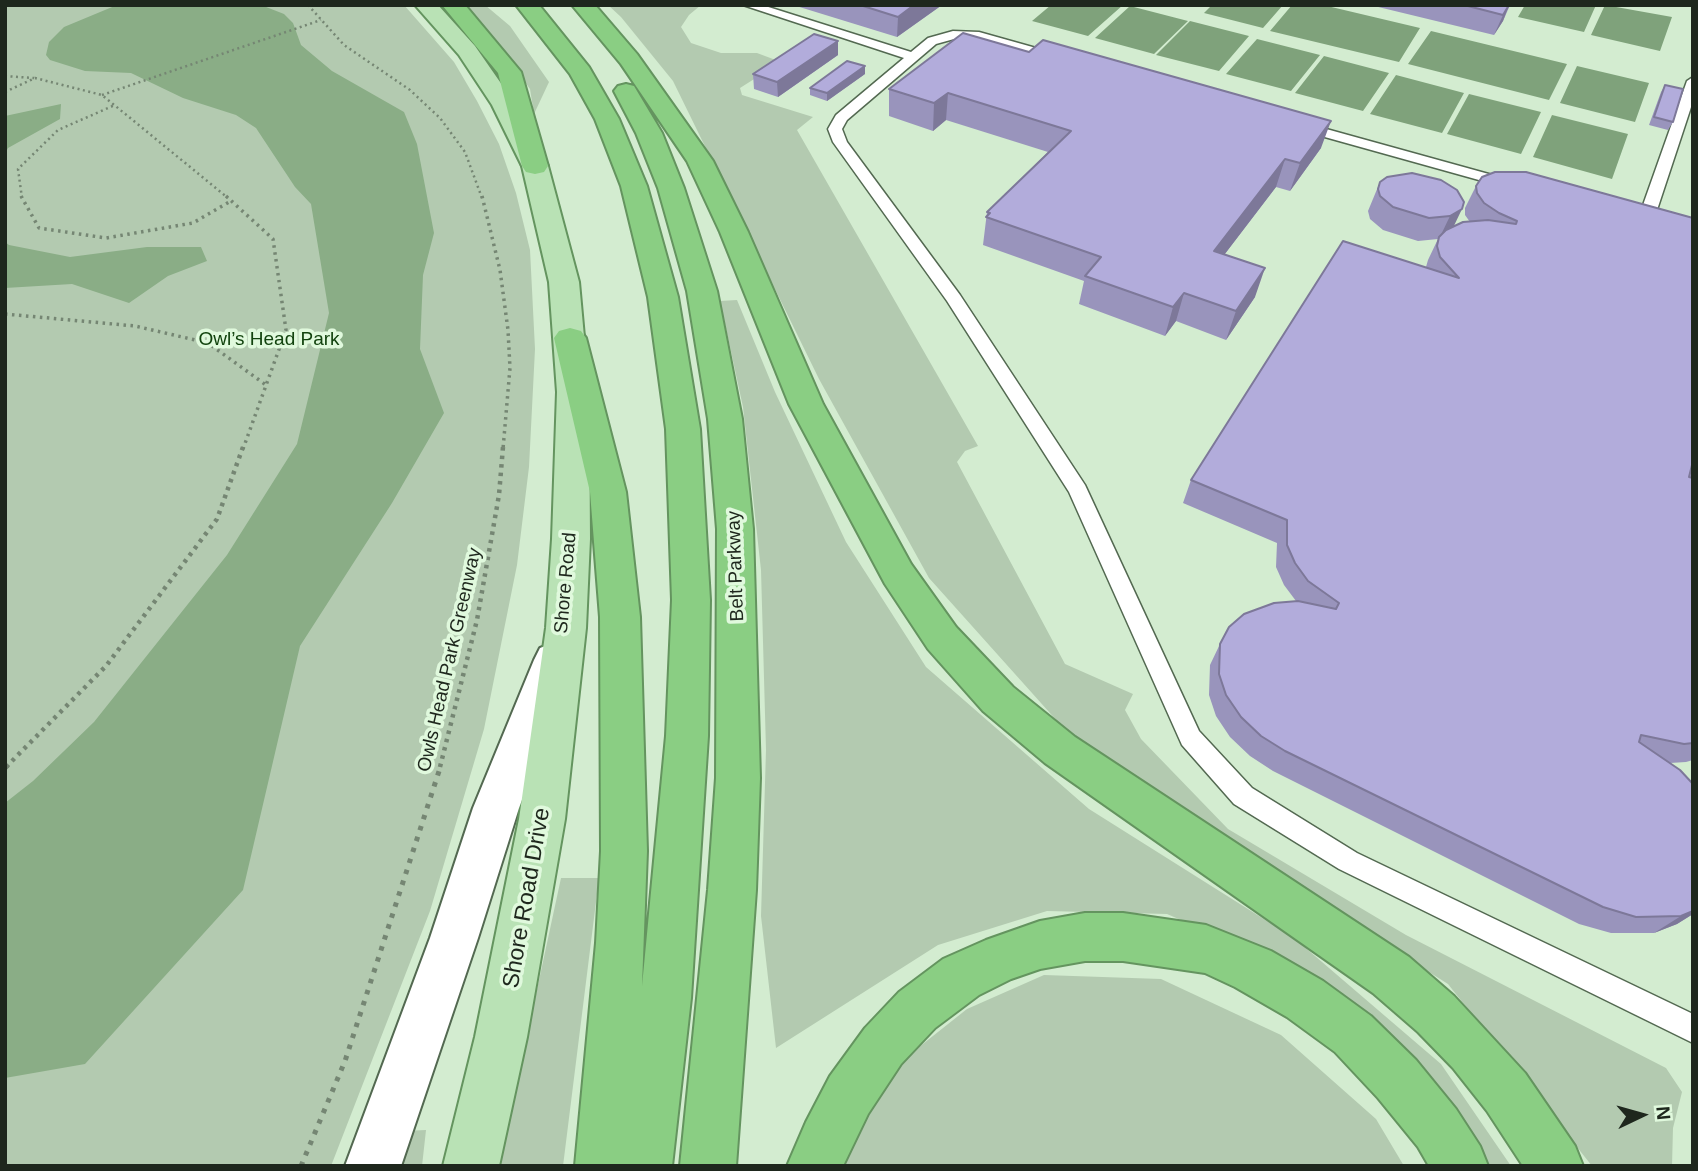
<!DOCTYPE html>
<html>
<head>
<meta charset="utf-8">
<style>
  body { margin:0 }
  #map { position:relative; width:1698px; height:1171px; overflow:hidden; background:#d3ecd0; font-family:Arial,sans-serif }
  canvas { display:block }
  .frame { position:absolute; inset:0; border:7px solid #1e271d; pointer-events:none }
  .north { position:absolute; left:1607px; top:1080px; width:70px; height:70px; -webkit-text-stroke:5px #e0f9dd; paint-order:stroke; rotate:85deg; font-size:19px; font-weight:700; line-height:28px; text-align:center; color:#1e271d }
  .north::after { content:''; display:block; margin:auto; width:24px; height:32px; background:#1e271d; clip-path:polygon(50% 0,100% 100%,50% 72%,0 100%) }
</style>
</head>
<body>
<div id="map">
<canvas width="1698" height="1171"></canvas>
<div class="frame"></div>
<div class="north">N</div>
</div>
<script>
const context = document.querySelector('canvas').getContext('2d');
context.lineJoin = 'round';
function fillPath(path, color) { context.fillStyle = color; context.fill(path, 'evenodd'); }
const toPath = rows => new Path2D(rows.map(r => 'M' + r).join(''));
function stroke(path, color, width, dash) { context.strokeStyle = color; context.lineWidth = width; context.lineCap = dash ? 'butt' : 'round'; context.setLineDash(dash || []); context.stroke(path); }
function write(font, color, halo, rows, align = 'center') {
  context.font = font + ' Arial,sans-serif'; context.lineWidth = 7; context.setLineDash([]); context.textBaseline = 'middle'; context.strokeStyle = halo; context.fillStyle = color; for (const [text, x, y, turn = 0] of rows) {
    context.save(); context.translate(x, y); context.rotate((+turn || 0) * Math.PI / 180); context.textAlign = isNaN(turn) ? turn : align; if (halo) context.strokeText(text, 0, 0); context.fillText(text, 0, 0); context.restore();
  }
}
const green = toPath([
  [5,5,404,5,454,62,477,101,499,144,516,193,530,250,535,349,529,467,517,565,484,729,430,911,331,1166,5,1166],
  [465,5,485,5,510,26,549,82,534,114,530,89,498,44],
  [608,5,701,5,689,15,681,27,691,43,721,53,757,53,781,62,740,88,742,95,813,117,797,130,978,446,965,451,957,462,1065,664,1133,694,1125,710,1141,739,1228,829,1406,935,1666,1068,1682,1092,1673,1128,1672,1166,1592,1166,1448,984,1253,861,1075,741,929,578,819,379,673,81,621,17],
  [737,300,775,392,846,542,926,667,1089,809,1294,938,1441,1064,1511,1166,1484,1166,1286,965,1167,914,1047,911,938,945,776,1048,761,916,766,750,761,570,743,407,720,301],
  [561,878,599,878,563,1166,499,1166],
  [1044,975,1161,979,1281,1035,1376,1119,1404,1166,842,1166,890,1070,967,1009],
  [426,1130,422,1166,391,1166,404,1131]
]);
const forest = toPath([
  [117,5,261,5,284,14,293,23,301,45,332,71,404,112,417,144,434,233,423,275,420,349,444,413,392,503,300,646,243,890,85,1064,5,1078,5,803,33,781,94,722,227,555,297,444,329,313,311,204,295,187,256,128,236,115,183,98,131,73,85,71,50,60,46,55,49,42,64,27],
  [61,104,60,119,8,148,5,154,5,116],
  [5,242,9,245,70,257,147,247,201,247,207,261,168,276,129,303,72,284,5,288]
]);
const water = toPath([
  [1051,5,1123,5,1088,36,1032,21],
  [1212,5,1283,5,1263,28,1204,13],
  [1292,5,1323,5,1420,28,1399,62,1270,31],
  [1525,5,1596,5,1584,32,1518,17],
  [1605,5,1672,17,1660,51,1591,35],
  [1130,6,1188,21,1154,54,1095,38],
  [1190,21,1249,36,1219,71,1156,55],
  [1431,31,1567,64,1549,100,1408,64],
  [1257,39,1320,55,1291,91,1226,74],
  [1324,56,1389,73,1363,111,1295,93],
  [1577,66,1649,83,1635,122,1560,103],
  [1396,75,1464,93,1442,133,1370,114],
  [1469,94,1541,112,1521,154,1447,134],
  [1552,115,1628,134,1612,179,1533,157]
]);
const pathFar3 = toPath([
  [308,5,344,45,410,90,440,118,465,152,482,198],
  [5,76,34,78],
  [5,92,35,78,102,95,228,198],
  [102,95,321,20],
  [22,198,18,169,58,130,115,105]
]);
const pathFar2 = toPath([
  [21,196,39,228,106,238,193,223,231,201],
  [226,196,273,239,286,330,243,449],
  [482,196,500,270,508,330,510,368,503,449],
  [5,314,135,326,208,343,266,385]
]);
const pathFar1 = toPath([
  [6,767,106,666,217,519,243,447],
  [440,767,477,620,499,495,503,447]
]);
const path = toPath([
  [5,768,8,765],
  [301,1166,345,1061,441,765]
]);
const lane = toPath([
  [743,5,762,5,911,52,928,38,953,31,979,32,1061,55,1063,58,1057,62,978,40,954,39,936,44,847,120,842,129,847,142,960,295,1085,485,1199,731,1252,788,1357,853,1693,1014,1693,1043,1339,869,1234,804,1182,745,1069,492,947,301,833,142,828,129,836,115,904,58,743,5],
  [1693,77,1693,101,1653,222,1650,225,1640,225,1637,222,1687,81,1693,77],
  [1301,122,1514,181,1516,184,1514,187,1504,187,1296,129,1294,126,1301,122]
]);
const secondary = toPath([
  [554,643,568,648,574,660,519,808,478,938,401,1166,345,1166,430,938,473,808,534,660,540,648,554,643]
]);
const primary = toPath([
  [415,5,438,5,475,46,516,105,548,166,579,282,589,392,590,539,586,628,565,819,527,1037,499,1166,443,1166,475,1037,519,819,546,628,552,539,557,392,549,282,522,166,492,105,459,55,415,5]
]);
const highway = toPath([
  [442,5,465,5,521,72,548,166,544,172,535,174,526,172,522,166,498,73,442,5],
  [516,5,539,5,589,67,619,119,647,186,678,297,700,429,710,600,708,736,691,998,672,1166,575,1166,596,943,601,851,600,617,590,492,554,338,559,331,570,328,581,331,586,338,626,492,640,617,647,851,642,986,666,736,672,600,666,429,648,297,621,186,595,119,570,74,516,5],
  [572,5,595,5,637,54,713,161,748,232,823,404,911,564,956,627,1013,687,1075,737,1409,957,1454,996,1525,1073,1575,1146,1583,1166,1523,1166,1487,1111,1453,1068,1418,1032,1373,993,1045,763,983,711,928,649,885,584,789,404,720,232,687,161,621,64,572,5],
  [626,84,634,86,662,133,684,188,717,291,742,419,753,529,760,778,756,890,736,1166,680,1166,708,890,716,778,717,529,708,419,687,291,658,188,636,133,614,91,618,86,626,84],
  [1085,913,1123,913,1206,925,1271,951,1323,981,1371,1016,1416,1060,1456,1109,1480,1146,1488,1166,1429,1166,1418,1147,1378,1098,1335,1052,1287,1017,1235,987,1205,973,1123,961,1085,961,1040,969,1011,979,979,995,935,1028,901,1064,868,1114,843,1166,787,1166,806,1122,830,1076,865,1028,899,992,943,959,986,940,1040,921,1085,913]
]);
const wall = toPath([
  [793,5,942,5,897,37],
  [1370,5,1510,5,1503,21,1494,35],
  [963,33,1321,148,1290,191,1276,187,1224,255,1255,297,1226,340,1176,321,1165,336,1079,304,1084,281,983,245,987,212,1048,152,946,120,933,131,889,116,889,89],
  [838,41,838,55,778,97,754,89,753,74],
  [865,74,827,101,810,95,810,88],
  [1665,85,1673,122,1668,130,1649,125,1661,92],
  [1441,180,1454,226,1470,222,1465,215,1465,208,1476,186,1693,218,1693,760,1686,762,1670,763,1693,914,1677,924,1654,933,1611,933,1579,924,1273,771,1250,756,1230,737,1216,716,1209,695,1210,665,1220,644,1296,601,1284,585,1276,567,1277,543,1183,503,1191,480,1426,267,1428,260,1438,239,1418,241,1383,230,1370,219,1368,211,1380,182]
]);
const shadedWall = toPath([
  [914,5,942,5,897,37,898,17],
  [1509,5,1503,21,1494,35,1503,15],
  [838,41,838,55,778,97,777,82],
  [865,66,865,74,827,101,827,93],
  [948,93,946,120,933,131,934,103],
  [1331,121,1321,148,1290,191,1300,163],
  [1285,159,1276,187,1205,280,1214,251],
  [1462,209,1451,232,1439,239,1450,216],
  [1265,268,1255,297,1226,340,1236,311],
  [1184,293,1176,321,1165,336,1173,307],
  [1693,911,1693,914,1677,924,1654,933,1681,916]
]);
const building = toPath([
  [860,5,914,5,898,17,860,5],
  [1464,5,1509,5,1503,15,1464,5],
  [963,33,1029,52,1043,40,1331,121,1300,163,1285,159,1214,251,1265,268,1236,311,1184,293,1173,307,1085,276,1101,257,986,217,990,213,987,212,1071,131,948,93,934,103,889,89,963,33],
  [814,34,838,41,777,82,753,74,814,34],
  [847,61,865,66,827,93,810,88,847,61],
  [1665,85,1683,89,1673,122,1654,117,1665,85],
  [1495,172,1526,172,1693,218,1693,465,1692,465,1689,477,1693,478,1693,743,1684,744,1641,735,1639,742,1680,770,1693,784,1693,911,1681,916,1636,917,1603,907,1285,751,1261,736,1241,717,1226,695,1219,674,1220,644,1229,627,1244,614,1274,603,1298,601,1336,609,1339,603,1308,581,1295,563,1287,545,1287,520,1191,480,1343,241,1459,278,1440,257,1437,246,1439,237,1446,230,1463,222,1488,220,1516,224,1517,221,1499,213,1484,203,1477,193,1476,186,1482,177,1495,172],
  [1412,173,1441,180,1457,190,1464,202,1462,209,1450,216,1429,218,1393,207,1380,196,1378,189,1380,182,1387,177,1412,173]
]);
const parkNames = [
  ["Owl’s Head Park",269,340]
];
const streetNames = [
  ["Belt Parkway",736,566,-92],
  ["Shore Road",566,583,-85],
  ["Owls Head Park Greenway",450,660,-77]
];
const nearStreetnames = [
  ["Shore Road Drive",527,898,-80]
];
fillPath(green, '#b3cab0');
fillPath(forest, '#8aad86');
fillPath(water, '#7fa27b');
stroke(lane, '#536951', 3);
stroke(secondary, '#536951', 4);
stroke(primary, '#64945f', 4);
stroke(highway, '#64945f', 4);
stroke(pathFar3, '#758673', 2.5, [2, 3.5]);
stroke(pathFar2, '#758673', 3.5, [2.5, 4.5]);
stroke(pathFar1, '#758673', 4.5, [3.5, 5]);
stroke(path, '#758673', 5, [4.5, 7]);
fillPath(lane, '#fff');
fillPath(secondary, '#fff');
fillPath(primary, '#b9e2b5');
fillPath(highway, '#8ace83');
fillPath(wall, '#9994bc');
fillPath(shadedWall, '#7d7899');
fillPath(building, '#b2acdb');
stroke(building, '#7d7899', 2);
write('19px', '#12430e', '#e0f9dd', parkNames);
write('19px', '#1e271d', '#e0f9dd', streetNames);
write('23px', '#1e271d', '#e0f9dd', nearStreetnames);
</script>
</body>
</html>
